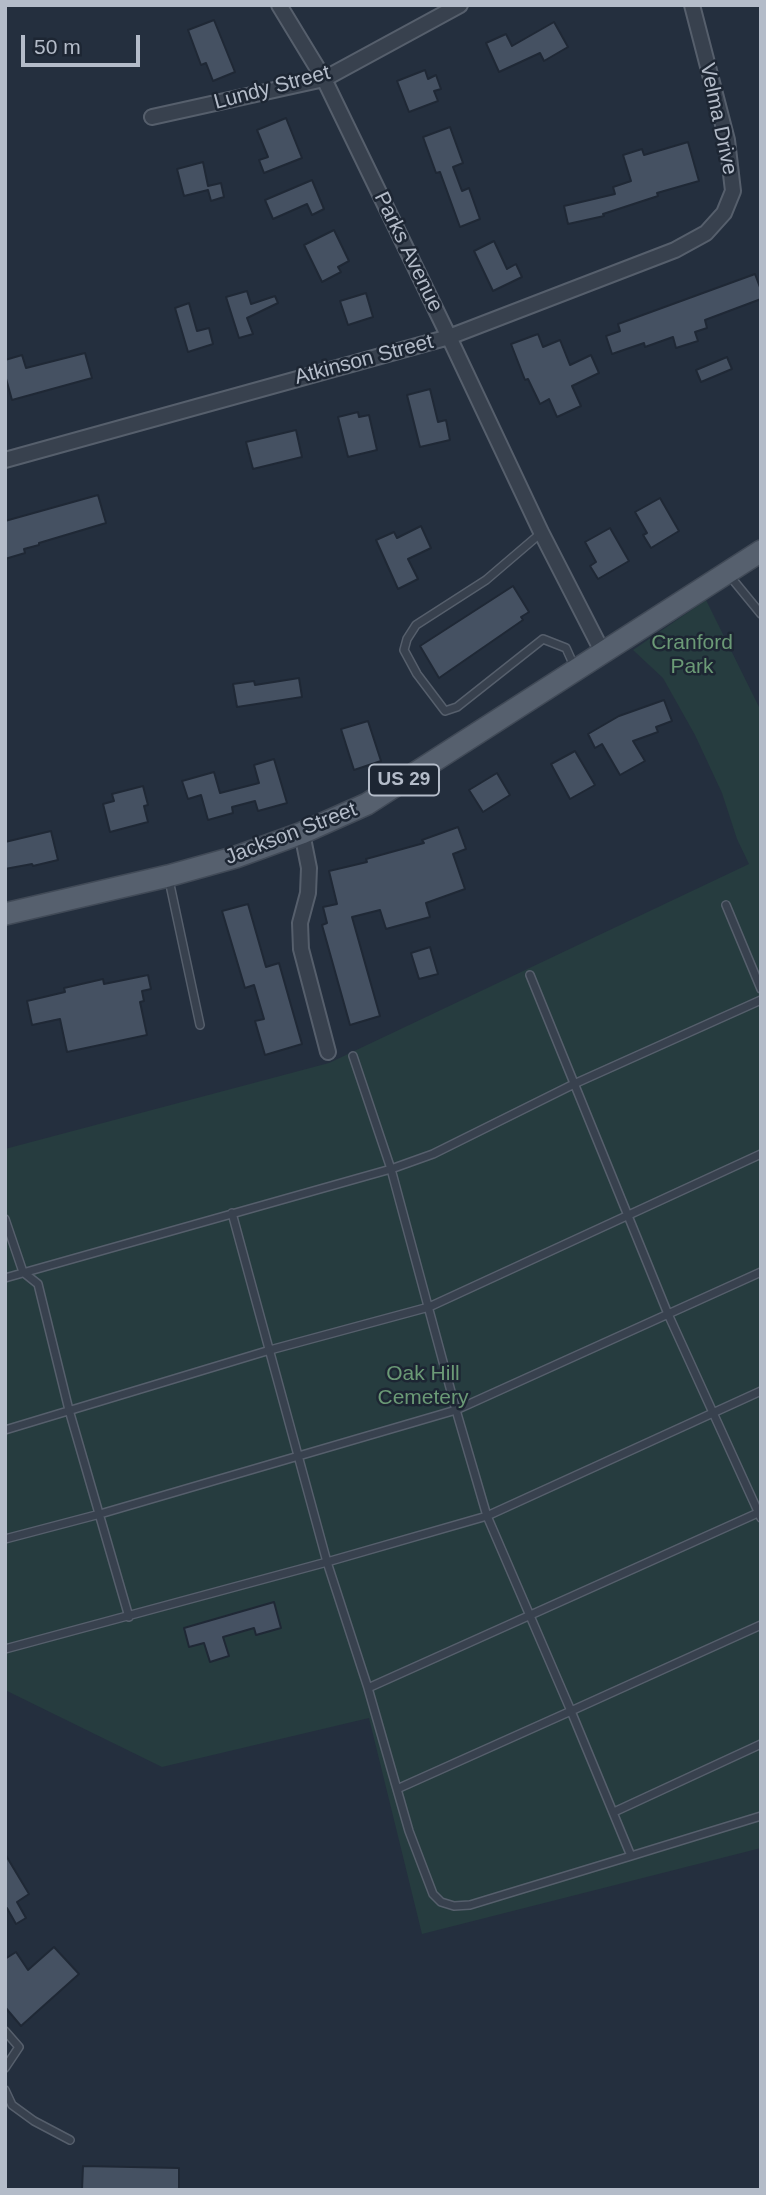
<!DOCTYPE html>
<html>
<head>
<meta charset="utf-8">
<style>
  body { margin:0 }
  #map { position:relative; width:766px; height:2195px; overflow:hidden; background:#242f3e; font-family:Helvetica,sans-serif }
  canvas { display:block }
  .frame { position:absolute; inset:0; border:7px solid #b4bcc9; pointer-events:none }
  .scale { position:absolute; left:21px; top:35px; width:119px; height:32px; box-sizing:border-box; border:4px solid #b4bcc9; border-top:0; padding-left:9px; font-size:21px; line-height:24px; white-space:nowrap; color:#b4bcc9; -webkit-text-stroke:5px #1d2633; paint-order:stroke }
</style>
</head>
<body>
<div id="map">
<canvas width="766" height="2195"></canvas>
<div class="frame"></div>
<div class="scale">50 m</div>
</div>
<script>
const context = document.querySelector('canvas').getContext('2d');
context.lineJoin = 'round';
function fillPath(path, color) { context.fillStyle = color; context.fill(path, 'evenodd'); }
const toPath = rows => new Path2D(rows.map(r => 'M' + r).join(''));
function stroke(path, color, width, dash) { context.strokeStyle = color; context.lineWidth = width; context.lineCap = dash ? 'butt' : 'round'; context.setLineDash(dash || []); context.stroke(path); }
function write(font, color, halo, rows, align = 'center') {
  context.font = font + ' Helvetica,sans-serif'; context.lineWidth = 5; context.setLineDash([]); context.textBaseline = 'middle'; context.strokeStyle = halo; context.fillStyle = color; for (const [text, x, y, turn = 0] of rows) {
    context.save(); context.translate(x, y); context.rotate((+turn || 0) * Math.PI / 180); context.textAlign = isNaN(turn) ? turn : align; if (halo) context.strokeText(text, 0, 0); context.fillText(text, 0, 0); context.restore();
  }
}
const green = toPath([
  [706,600,761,711,761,1848,422,1934,369,1718,162,1767,5,1690,5,1149,329,1063,749,864,737,839,722,793,695,735,663,678,633,650]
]);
const building = toPath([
  [214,20,235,72,213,81,206,63,201,65,188,30,214,20],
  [554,22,568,47,544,61,540,53,499,72,486,43,506,34,512,46,554,22],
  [425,70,428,79,436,75,441,89,434,91,438,101,409,112,397,81,425,70],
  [286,118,302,158,264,173,259,160,268,157,257,130,286,118],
  [450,127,463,163,453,167,462,191,469,188,480,219,460,227,440,172,436,173,423,137,450,127],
  [688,142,699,181,657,193,658,196,603,214,604,216,568,224,564,206,615,194,613,187,631,181,623,155,642,149,644,155,688,142],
  [203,162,208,186,221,183,224,197,211,201,208,190,184,196,177,169,203,162],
  [312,180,324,209,312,215,307,204,273,219,265,200,312,180],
  [334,230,349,261,338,267,341,272,322,282,304,245,334,230],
  [494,241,507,269,516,264,522,277,493,291,474,251,494,241],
  [755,274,761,290,761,299,705,320,707,328,695,332,698,341,676,348,673,337,645,347,644,343,612,354,606,336,620,331,618,324,755,274],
  [247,291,251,304,275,296,278,303,247,318,253,334,239,338,226,297,247,291],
  [366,293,373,317,348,325,340,301,366,293],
  [189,303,197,331,209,328,213,344,188,352,175,308,189,303],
  [538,334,543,347,560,340,570,365,591,355,599,373,572,386,581,406,557,417,549,399,540,404,528,379,525,380,511,344,538,334],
  [85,353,92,378,12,400,5,375,5,360,22,355,26,368,85,353],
  [727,357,732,369,701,382,696,370,727,357],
  [430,389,438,422,446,420,450,440,420,447,407,395,430,389],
  [358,412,359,417,369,415,377,450,348,457,338,417,358,412],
  [296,430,302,457,253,469,246,442,296,430],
  [98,495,106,523,39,543,39,545,24,549,25,553,5,559,5,521,98,495],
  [660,498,679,531,651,548,643,535,647,533,635,512,660,498],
  [421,526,431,548,408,559,418,579,398,589,376,540,394,532,397,538,421,526],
  [610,528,629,561,598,579,590,566,596,562,585,542,610,528],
  [513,586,529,612,521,617,523,620,439,678,420,646,513,586],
  [299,678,302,697,237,707,233,684,254,681,255,685,299,678],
  [664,700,672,721,656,727,658,732,633,741,645,761,620,775,602,744,595,748,588,734,619,716,664,700],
  [368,721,381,761,354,770,341,729,368,721],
  [575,751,595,785,570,799,551,764,575,751],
  [274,759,287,803,258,811,255,801,232,807,233,813,208,820,201,795,188,799,182,781,214,772,220,793,259,783,254,765,274,759],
  [497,773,510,795,483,812,469,790,497,773],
  [143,786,148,805,144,806,148,822,110,832,103,804,114,801,112,794,143,786],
  [458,827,466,849,453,854,465,889,426,903,430,917,386,929,380,910,352,917,380,1016,350,1025,322,925,327,923,323,907,337,904,329,871,367,862,366,859,424,843,422,840,458,827],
  [51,831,58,860,33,866,32,864,5,869,5,842,51,831],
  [248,904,266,967,279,963,302,1044,265,1055,255,1021,264,1019,254,985,245,988,222,911,248,904],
  [430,947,438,974,419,979,411,953,430,947],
  [148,975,151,989,142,991,144,1001,140,1002,147,1035,67,1052,60,1019,32,1025,27,1001,65,992,64,988,103,979,104,984,148,975],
  [274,1602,281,1628,256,1635,254,1628,223,1637,229,1656,210,1662,204,1643,189,1647,184,1628,274,1602],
  [5,1854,29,1894,17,1902,26,1918,16,1924,7,1908,5,1909,5,1854],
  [54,1947,79,1974,21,2026,5,2007,5,1959,16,1952,28,1970,54,1947],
  [83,2166,179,2168,179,2190,82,2190,83,2166]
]);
const lane = toPath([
  [541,533,486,580,416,625,407,639,404,650,417,674,445,711,457,707,543,639,566,648,575,668],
  [729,575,761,614],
  [169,880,200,1025],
  [726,905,761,989],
  [530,975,668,1314,761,1518],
  [353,1056,391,1169,456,1410,487,1516,571,1711,397,1789],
  [232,1213,327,1562,368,1688,409,1831,433,1894,441,1902,454,1906,470,1905,631,1856],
  [5,1219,23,1272,38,1284,69,1410,129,1617],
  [5,1278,391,1169,433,1154,574,1084,761,1000],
  [5,1430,270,1350,429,1307,761,1154],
  [5,1539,100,1514,456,1410,761,1272],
  [761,1625,571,1711,631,1856,761,1816],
  [5,1649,327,1562,487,1516,761,1391],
  [368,1688,760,1512],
  [614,1812,761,1744],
  [5,2031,19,2047,5,2068],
  [5,2090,12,2105,34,2121,70,2140]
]);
const street = toPath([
  [279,5,324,79,449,337,541,532,603,653],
  [152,117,324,79,460,5],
  [5,460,449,337,675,250,706,233,724,213,733,191,727,140,692,5],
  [302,833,309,868,308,893,300,923,301,949,328,1052]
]);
const primary = toPath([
  [5,914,168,876,236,857,302,833,367,804,761,551]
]);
const shields = [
  [404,780,70]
];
const shieldNames = [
  ["US 29",404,780]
];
const streetNames = [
  ["Lundy Street",272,88,-15],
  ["Velma Drive",718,119,78],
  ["Parks Avenue",408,252,64],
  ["Atkinson Street",364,360,-15],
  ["Jackson Street",291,834,-21]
];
const parkNames = [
  ["Cranford",692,643],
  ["Park",692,667],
  ["Oak Hill",423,1374],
  ["Cemetery",423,1398]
];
fillPath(green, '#263c3f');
fillPath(building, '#455162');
stroke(building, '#1f2835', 2);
stroke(lane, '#565f6c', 10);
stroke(street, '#565f6c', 18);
stroke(primary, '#414a57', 24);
stroke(lane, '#38414e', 7);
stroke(street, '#38414e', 14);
stroke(primary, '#56606e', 21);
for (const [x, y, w] of shields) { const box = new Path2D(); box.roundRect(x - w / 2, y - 15.5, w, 31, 5); context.fillStyle = '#1d2633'; context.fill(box); stroke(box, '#b4bcc9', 2); }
write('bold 19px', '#b4bcc9', null, shieldNames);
write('21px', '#b4bcc9', '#1d2633', streetNames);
write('21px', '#6b9a76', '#1d2633', parkNames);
</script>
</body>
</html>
